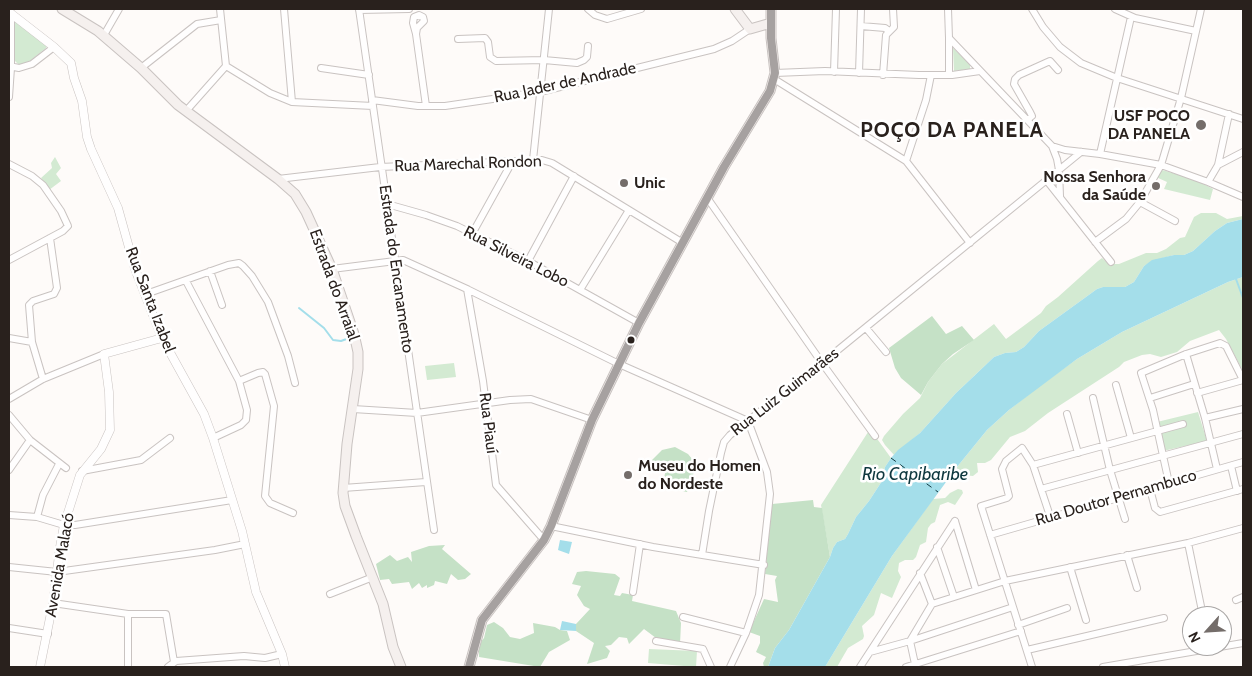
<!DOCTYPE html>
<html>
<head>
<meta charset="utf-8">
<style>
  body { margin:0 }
  #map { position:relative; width:1252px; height:676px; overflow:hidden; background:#fefbf9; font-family:Cabin,sans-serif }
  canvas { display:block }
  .frame { position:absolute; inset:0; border:10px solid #29211d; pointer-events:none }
  .north { position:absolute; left:1182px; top:606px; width:50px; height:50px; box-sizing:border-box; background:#fff; border:1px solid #a9a6a5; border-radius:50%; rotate:244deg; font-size:14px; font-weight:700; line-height:20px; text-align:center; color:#29211d }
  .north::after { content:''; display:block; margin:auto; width:18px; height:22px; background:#746d6a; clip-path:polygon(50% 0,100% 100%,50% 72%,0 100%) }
</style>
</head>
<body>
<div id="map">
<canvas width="1252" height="676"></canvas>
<div class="frame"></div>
<div class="north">N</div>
</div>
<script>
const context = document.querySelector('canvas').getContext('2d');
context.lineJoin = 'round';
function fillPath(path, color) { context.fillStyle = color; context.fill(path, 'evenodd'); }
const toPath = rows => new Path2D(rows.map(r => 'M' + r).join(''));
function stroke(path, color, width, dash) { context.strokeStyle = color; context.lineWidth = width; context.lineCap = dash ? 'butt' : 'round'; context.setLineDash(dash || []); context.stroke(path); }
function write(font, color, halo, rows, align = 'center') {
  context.font = font + ' Cabin,sans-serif'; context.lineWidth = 5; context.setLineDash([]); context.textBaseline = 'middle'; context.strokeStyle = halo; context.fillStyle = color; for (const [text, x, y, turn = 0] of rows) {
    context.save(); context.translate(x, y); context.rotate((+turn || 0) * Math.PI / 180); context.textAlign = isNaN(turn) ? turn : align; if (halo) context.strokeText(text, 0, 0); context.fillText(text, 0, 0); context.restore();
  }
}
const green = toPath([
  [16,21,47,45,46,48,25,65,19,65,15,61,13,22],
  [953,48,970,65,970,69,954,71],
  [55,157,61,168,56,174,61,181,49,190,41,178,52,168,51,163],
  [1162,170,1194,179,1213,189,1210,200,1164,189,1167,182,1156,177],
  [1201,213,1216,213,1227,219,1243,216,1243,219,1227,223,1215,231,1193,251,1184,255,1174,255,1152,261,1144,266,1134,282,1125,287,1103,287,1097,289,1039,331,1024,347,1016,352,1005,353,994,357,956,393,920,433,894,455,885,445,882,440,884,436,903,414,920,398,928,382,942,364,994,324,1006,339,1041,313,1046,306,1058,297,1098,261,1102,258,1109,264,1119,264,1146,253,1157,253,1166,249,1180,238,1185,237,1194,217],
  [1243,277,1243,371,1226,339,1219,330,1190,341,1177,352,1161,357,1150,354,1142,355,1124,362,1119,367,1048,413,1025,431,1010,437,991,460,985,463,977,463,978,472,973,476,962,475,953,480,957,467,987,430,1009,410,1038,387,1077,359,1122,332,1228,282],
  [454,363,456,377,427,380,425,366],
  [1198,412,1207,441,1163,451,1157,422],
  [870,429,891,458,885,467,882,481,869,501,856,517,848,534,845,539,837,542,833,548,830,557,821,505],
  [958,489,962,490,963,493,955,505,948,502,940,505,935,522,931,524,928,528,926,542,920,545,916,557,913,560,905,560,899,563,898,571,901,577,892,598,881,593,874,615,862,626,864,636,863,639,848,648,837,667,825,667,892,556,933,499,945,498,950,493],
  [649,649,697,651,696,667,648,663]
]);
const forest = toPath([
  [932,316,946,334,962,326,974,340,953,354,942,364,928,382,921,395,901,378,895,368,889,348],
  [675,447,688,454,693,460,689,467,694,468,693,478,687,492,662,487,666,469,654,467,652,460,662,450],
  [813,500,814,507,822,508,830,557,789,630,775,648,768,667,764,667,763,663,766,657,756,652,760,643,760,636,749,632,764,599,778,602,775,580,777,576,765,574,772,504],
  [445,545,442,549,471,574,465,579,458,580,451,574,447,584,435,581,434,585,427,588,427,585,422,588,419,583,412,589,409,582,392,584,389,579,380,580,376,564,390,555,397,561,408,557,412,562,411,552,429,546],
  [586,571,615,574,620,578,614,595,620,596,622,593,633,595,632,601,676,611,681,623,680,644,656,638,644,629,629,644,627,638,619,637,611,645,605,646,610,651,607,658,587,664,594,643,576,631,576,624,590,609,584,606,577,595,581,586,572,584,577,572],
  [494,622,503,628,510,637,520,639,534,633,533,623,555,627,560,630,567,631,570,640,549,652,540,667,479,657,479,644,484,638,487,625]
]);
const water = toPath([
  [1243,219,1243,277,1228,282,1122,332,1077,359,1009,410,987,430,957,467,892,556,825,667,768,667,775,648,789,630,830,557,833,548,837,542,845,539,848,534,856,517,869,501,882,481,885,467,891,458,898,450,920,433,956,393,974,376,994,357,1005,353,1016,352,1024,347,1039,331,1097,289,1103,287,1125,287,1134,282,1144,266,1152,260,1174,255,1184,255,1193,251,1215,231,1227,223],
  [560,540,572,542,569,554,558,550],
  [562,621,576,624,576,631,560,630]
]);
const stream = toPath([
  [1236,279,1243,298],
  [299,308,324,328,333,340,341,341,352,337]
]);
const ferry = toPath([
  [891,458,938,492]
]);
const minor = toPath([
  [284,9,292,102],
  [359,9,434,530],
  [588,9,595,15,607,19,641,9],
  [948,9,949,38,1052,146,1065,150,1100,154,1161,165,1208,182,1243,197],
  [1032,9,1043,27,1060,47,1081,63,1117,78,1243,119],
  [1115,9,1135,18,1196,31],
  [359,10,409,9],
  [861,26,885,28,889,31],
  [416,34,417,28,424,21,423,17,419,15,414,17,413,23,416,34,426,106],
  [104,35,119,9],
  [949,38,949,75],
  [458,39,485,38,488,42,490,57,496,61,544,60,577,63,584,60,587,57,588,46],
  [9,66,19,68,32,64,54,47],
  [226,66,270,93,292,102,373,106],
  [141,68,197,24,221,20],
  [321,68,369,75],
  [834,72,836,9],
  [775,73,825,71,919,75,952,75,980,71],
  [859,73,861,9],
  [883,75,886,35,894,27,893,9],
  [774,79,906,161,970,243],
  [9,97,11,68,11,13],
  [372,100,418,106,445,106,540,92,714,49,732,41,750,29],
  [186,111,226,66,220,9],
  [1027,120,1032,116,1030,112,1014,84,1015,79,1019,75,1050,61,1058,70],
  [1052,146,1057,159,1059,170,1060,196],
  [1100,154,1131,17],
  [533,160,549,9],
  [906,161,926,100,931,75],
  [9,164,32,176,43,185,61,211,68,226,63,231,9,260],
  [1218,165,1229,114],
  [278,179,380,167,542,160,552,163,683,243],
  [1047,181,1111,262],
  [1208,182,1218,165,1243,152],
  [708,199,822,363,875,436],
  [1140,202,1175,221],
  [387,204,426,215,457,226,528,261,639,323],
  [472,234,512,162],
  [1095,242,1126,219,1140,202,1161,165,1181,98,1201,9],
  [528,261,574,176],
  [332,269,403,260,467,289,619,364,748,421],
  [210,271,222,305],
  [186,281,239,381,247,410,246,420,241,425,213,438],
  [467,289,483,381,496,485,544,540],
  [580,290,629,210],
  [146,294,228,265,239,263,243,266,252,276,268,302,288,356,295,383],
  [866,328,886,352],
  [9,338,32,342],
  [1186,354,1205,418,1217,469],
  [43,379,32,342,29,305,33,301,54,294,57,288,50,238],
  [239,381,258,373,263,372,265,374,274,406,265,496,270,503,293,513],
  [1116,385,1131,438],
  [1197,393,1243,380],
  [1093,398,1110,470,1125,519],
  [1150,398,1194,384],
  [9,399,43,379,104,354],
  [353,409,417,413,510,400,531,399,592,420],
  [1067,414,1078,453],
  [9,415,30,440,66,468],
  [1205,418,1243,409],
  [1033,465,1183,424],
  [1231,466,1237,491],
  [9,470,30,440],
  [82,471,141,460,170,438],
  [1169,483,1153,410,1141,373,1186,354,1220,343,1226,346,1243,380],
  [343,488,426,482],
  [1041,489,1243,434],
  [1150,489,1155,508,1160,512,1243,489],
  [9,515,37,517,64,525,75,525,232,500],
  [37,517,43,495,59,464],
  [955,521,976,590],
  [551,526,653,547,764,565],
  [990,535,1243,462],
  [1188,543,1203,616],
  [937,547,954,597],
  [702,555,709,511,721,453,724,442,730,435,822,363,1081,152],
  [1127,555,1137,588],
  [9,567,57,572,215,550,245,544],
  [1070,567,1086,620],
  [920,573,932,604],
  [633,592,640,544],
  [330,594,373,577],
  [1236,600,1243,597],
  [53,603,128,614,166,614,174,662],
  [128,614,128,667],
  [683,617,746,633],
  [1018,625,1067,608],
  [9,628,48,634],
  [656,641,703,649,711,667],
  [1027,650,1164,618],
  [870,652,910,641,1013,607],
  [915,664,910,641,932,604,1005,581,1188,543,1243,528],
  [168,667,176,661,244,656,265,658,282,654],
  [730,667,746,633,759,595,770,494,767,472,748,421],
  [860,667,955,521],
  [906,667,1021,631],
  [1032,667,981,506,1007,498,1009,496,1002,469,1006,461,1022,448,1033,465,1050,516],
  [1103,667,1243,643]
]);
const tertiary = toPath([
  [9,12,54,47,71,63,74,78,82,101,87,137,91,149,118,208,135,269,162,338,204,414,213,438,242,531,256,592,282,654,285,667],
  [40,667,53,603,60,547,64,525,80,475,101,449,110,430,109,392,104,354,162,338]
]);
const secondary = toPath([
  [62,9,98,31,141,68,178,105,278,179,295,194,306,212,332,269,354,334,358,352,358,369,347,444,343,493,345,506,356,536,383,604,393,647,401,667],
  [735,9,750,29],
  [750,29,771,23],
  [469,667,482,620,544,540,551,526,592,420,639,323,724,167,770,91,775,73,771,38,771,9]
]);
const bus1 = toPath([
  [469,667,482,620,544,540,551,526,592,420,639,323,724,167,770,91,775,73,771,38,771,9]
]);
const markers = [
  [1201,125,6,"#746d6a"],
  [624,183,5,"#746d6a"],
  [1156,186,5,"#746d6a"],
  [631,340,4.5,"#29211d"],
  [628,475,5,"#746d6a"]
];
const streetNames = [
  ["Rua Jader de Andrade",565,83,-12],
  ["Rua Marechal Rondon",468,164,-2],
  ["Rua Silveira Lobo",516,257,27],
  ["Estrada do Encanamento",396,269,82],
  ["Estrada do Arraial",334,285,70],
  ["Rua Santa Izabel",150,300,69],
  ["Rua Luiz Guimarães",785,392,-38],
  ["Rua Piauí",488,423,83],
  ["Rua Doutor Pernambuco",1116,498,-16],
  ["Avenida Malacó",60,565,-80]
];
const poiNames = [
  ["USF POCO",1190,116],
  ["DA PANELA",1190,134],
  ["Nossa Senhora",1146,177],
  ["da Saúde",1146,195],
  ["Unic",634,183,"left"],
  ["Museu do Homen",638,466,"left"],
  ["do Nordeste",638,484,"left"]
];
const waterNames = [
  ["Rio Capibaribe",915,475]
];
const districtNames = [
  ["POÇO DA PANELA",952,131]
];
fillPath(green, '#d3ead2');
fillPath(forest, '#c5e1c6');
fillPath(water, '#a4deea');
stroke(stream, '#a4deea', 2);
stroke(ferry, '#0f383f', 1, [6, 5]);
stroke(minor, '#c9c3c1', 8);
stroke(tertiary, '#c9c3c1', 9);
stroke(secondary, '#c9c3c1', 11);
stroke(minor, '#fffefe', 6);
stroke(tertiary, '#fffefe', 8);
stroke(secondary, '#f5f0ee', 9);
stroke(bus1, '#a6a1a0', 8);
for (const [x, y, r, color] of markers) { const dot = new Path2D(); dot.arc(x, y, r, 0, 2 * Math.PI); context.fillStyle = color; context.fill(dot); stroke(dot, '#fff', 2); }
write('16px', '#29211d', '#fff', streetNames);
write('bold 16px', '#29211d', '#fff', poiNames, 'right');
write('italic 18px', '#0f383f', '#fff', waterNames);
context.letterSpacing = '1px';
write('bold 21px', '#29211d', '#fff', districtNames);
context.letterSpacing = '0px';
</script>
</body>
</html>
